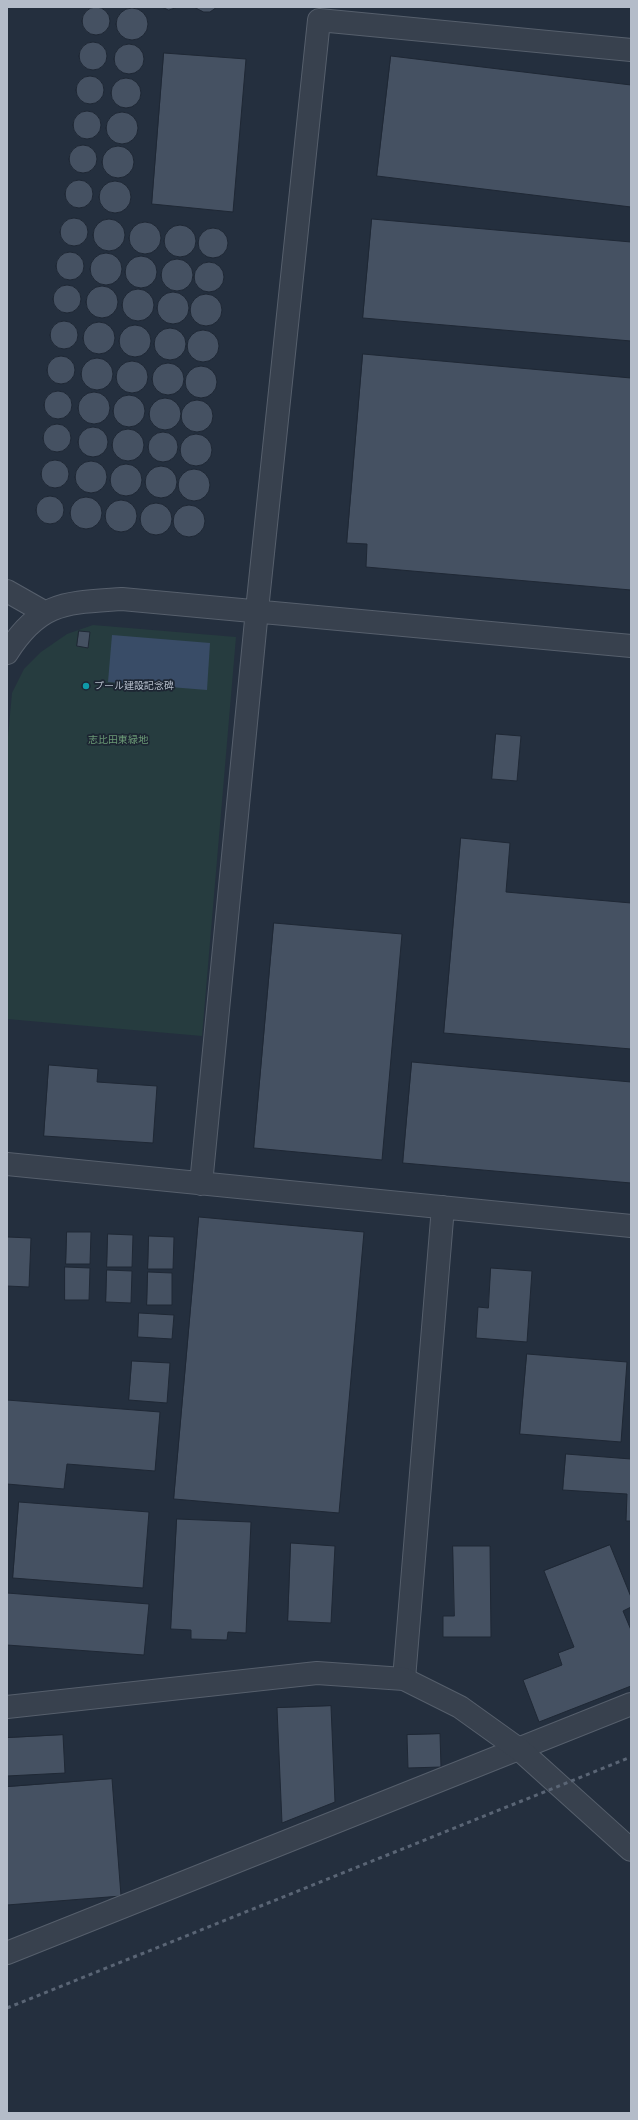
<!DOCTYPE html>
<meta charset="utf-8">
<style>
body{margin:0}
#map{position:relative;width:638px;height:2120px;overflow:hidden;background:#242f3e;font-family:Barlow,sans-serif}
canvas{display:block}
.frame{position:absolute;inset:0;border:8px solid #b4bcc9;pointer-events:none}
</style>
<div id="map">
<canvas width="638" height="2120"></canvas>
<div class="frame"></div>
</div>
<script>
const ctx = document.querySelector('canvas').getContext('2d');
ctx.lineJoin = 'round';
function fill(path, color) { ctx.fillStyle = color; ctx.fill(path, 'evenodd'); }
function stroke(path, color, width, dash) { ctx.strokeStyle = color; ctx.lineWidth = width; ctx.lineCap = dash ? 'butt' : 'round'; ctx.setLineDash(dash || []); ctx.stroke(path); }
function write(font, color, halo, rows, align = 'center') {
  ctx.font = font + ' Barlow,"Noto Sans JP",sans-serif'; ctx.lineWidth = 3.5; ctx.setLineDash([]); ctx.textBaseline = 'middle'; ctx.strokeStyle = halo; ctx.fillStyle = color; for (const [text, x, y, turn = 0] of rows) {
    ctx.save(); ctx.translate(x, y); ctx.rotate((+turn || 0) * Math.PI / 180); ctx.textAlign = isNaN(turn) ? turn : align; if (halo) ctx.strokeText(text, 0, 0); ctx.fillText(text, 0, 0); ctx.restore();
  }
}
fill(new Path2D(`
 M 93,625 L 236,637 L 202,1036 L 7,1019 L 7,747 L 12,693 L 24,669 L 41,652 L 67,634 Z`), '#263c3f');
fill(new Path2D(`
 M 112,635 L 210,643 L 207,690 L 108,682 Z`), '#394c67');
const building = new Path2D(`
 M82 21a14 14 0 1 1 28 0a14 14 0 1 1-28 0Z
 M 162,7 L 178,7 L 169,10 Z
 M 194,7 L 217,7 L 210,12 L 204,12 Z
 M116 24a16 16 0 1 1 32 0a16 16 0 1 1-32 0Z
 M79 56a14 14 0 1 1 28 0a14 14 0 1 1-28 0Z
 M114 59a15 15 0 1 1 30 0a15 15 0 1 1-30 0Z
 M 164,53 L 246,59 L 233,212 L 152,204 Z
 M 391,56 L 631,85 L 631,207 L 377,176 Z
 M76 90a14 14 0 1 1 28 0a14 14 0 1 1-28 0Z
 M111 93a15 15 0 1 1 30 0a15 15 0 1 1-30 0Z
 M73 125a14 14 0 1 1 28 0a14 14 0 1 1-28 0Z
 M106 128a16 16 0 1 1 32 0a16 16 0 1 1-32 0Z
 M69 159a14 14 0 1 1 28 0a14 14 0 1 1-28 0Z
 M102 162a16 16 0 1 1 32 0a16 16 0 1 1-32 0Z
 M65 194a14 14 0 1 1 28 0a14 14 0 1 1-28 0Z
 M99 197a16 16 0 1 1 32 0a16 16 0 1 1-32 0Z
 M60 232a14 14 0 1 1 28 0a14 14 0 1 1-28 0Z
 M 372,219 L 631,242 L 631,341 L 363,318 Z
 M93 235a16 16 0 1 1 32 0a16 16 0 1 1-32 0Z
 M129 238a16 16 0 1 1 32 0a16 16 0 1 1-32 0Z
 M164 241a16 16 0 1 1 32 0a16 16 0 1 1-32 0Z
 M198 243a15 15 0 1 1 30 0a15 15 0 1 1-30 0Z
 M56 266a14 14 0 1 1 28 0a14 14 0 1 1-28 0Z
 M90 269a16 16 0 1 1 32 0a16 16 0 1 1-32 0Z
 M125 272a16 16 0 1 1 32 0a16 16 0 1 1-32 0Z
 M161 275a16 16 0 1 1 32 0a16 16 0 1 1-32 0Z
 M194 277a15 15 0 1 1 30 0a15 15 0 1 1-30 0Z
 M53 299a14 14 0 1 1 28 0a14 14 0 1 1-28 0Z
 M86 302a16 16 0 1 1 32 0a16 16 0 1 1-32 0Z
 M122 305a16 16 0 1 1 32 0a16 16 0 1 1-32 0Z
 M157 308a16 16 0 1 1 32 0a16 16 0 1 1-32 0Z
 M190 310a16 16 0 1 1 32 0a16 16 0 1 1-32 0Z
 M50 335a14 14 0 1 1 28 0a14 14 0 1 1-28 0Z
 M83 338a16 16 0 1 1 32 0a16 16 0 1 1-32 0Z
 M119 341a16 16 0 1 1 32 0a16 16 0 1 1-32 0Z
 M154 344a16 16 0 1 1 32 0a16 16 0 1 1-32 0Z
 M187 346a16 16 0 1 1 32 0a16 16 0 1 1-32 0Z
 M 363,354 L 631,378 L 631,590 L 366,567 L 367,544 L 347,543 Z
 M47 370a14 14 0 1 1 28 0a14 14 0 1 1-28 0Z
 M81 374a16 16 0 1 1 32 0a16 16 0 1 1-32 0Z
 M116 377a16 16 0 1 1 32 0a16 16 0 1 1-32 0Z
 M152 379a16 16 0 1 1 32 0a16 16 0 1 1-32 0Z
 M185 382a16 16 0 1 1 32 0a16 16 0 1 1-32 0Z
 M44 405a14 14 0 1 1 28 0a14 14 0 1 1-28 0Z
 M78 408a16 16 0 1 1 32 0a16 16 0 1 1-32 0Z
 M113 411a16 16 0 1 1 32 0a16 16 0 1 1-32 0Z
 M149 414a16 16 0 1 1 32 0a16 16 0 1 1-32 0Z
 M181 416a16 16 0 1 1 32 0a16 16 0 1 1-32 0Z
 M43 438a14 14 0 1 1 28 0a14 14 0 1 1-28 0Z
 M78 442a15 15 0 1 1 30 0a15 15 0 1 1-30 0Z
 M112 445a16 16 0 1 1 32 0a16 16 0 1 1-32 0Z
 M148 447a15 15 0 1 1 30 0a15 15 0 1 1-30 0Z
 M180 450a16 16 0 1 1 32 0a16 16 0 1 1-32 0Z
 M41 474a14 14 0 1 1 28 0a14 14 0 1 1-28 0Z
 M75 477a16 16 0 1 1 32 0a16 16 0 1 1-32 0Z
 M110 480a16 16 0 1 1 32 0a16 16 0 1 1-32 0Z
 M145 482a16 16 0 1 1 32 0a16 16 0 1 1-32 0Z
 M178 485a16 16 0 1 1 32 0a16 16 0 1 1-32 0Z
 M36 510a14 14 0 1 1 28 0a14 14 0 1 1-28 0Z
 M70 513a16 16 0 1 1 32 0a16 16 0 1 1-32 0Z
 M105 516a16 16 0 1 1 32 0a16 16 0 1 1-32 0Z
 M140 519a16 16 0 1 1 32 0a16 16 0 1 1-32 0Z
 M173 521a16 16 0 1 1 32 0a16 16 0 1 1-32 0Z
 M 79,631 L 90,632 L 88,648 L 77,646 Z
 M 496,734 L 521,736 L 517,781 L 492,779 Z
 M 461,838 L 510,843 L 506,892 L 631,903 L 631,1049 L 444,1033 Z
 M 274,923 L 402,934 L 382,1160 L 254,1148 Z
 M 412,1062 L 631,1082 L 631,1183 L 403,1163 Z
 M 49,1065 L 98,1069 L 97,1082 L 157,1086 L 153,1143 L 44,1136 Z
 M 199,1217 L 364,1232 L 339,1513 L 174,1499 Z
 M 67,1232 L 91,1232 L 90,1264 L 66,1264 Z
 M 108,1234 L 133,1235 L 132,1267 L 107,1267 Z
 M 149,1236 L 174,1237 L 173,1269 L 148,1269 Z
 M 7,1237 L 31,1238 L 29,1287 L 7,1286 Z
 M 65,1267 L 90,1268 L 89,1300 L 65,1300 Z
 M 491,1268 L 532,1271 L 527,1342 L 476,1338 L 478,1307 L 488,1308 Z
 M 107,1270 L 132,1271 L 131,1303 L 106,1302 Z
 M 148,1272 L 172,1273 L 172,1305 L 147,1305 Z
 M 139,1313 L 174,1315 L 172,1339 L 138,1337 Z
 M 527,1354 L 627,1362 L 621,1442 L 520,1434 Z
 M 132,1361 L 170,1363 L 167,1403 L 129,1400 Z
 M 7,1400 L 160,1412 L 155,1471 L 67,1464 L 64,1489 L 7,1484 Z
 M 566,1454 L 631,1459 L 631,1521 L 626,1521 L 627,1494 L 563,1490 Z
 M 19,1502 L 149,1512 L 143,1588 L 13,1578 Z
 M 177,1519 L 251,1522 L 246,1633 L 228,1632 L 227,1640 L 191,1639 L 191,1630 L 171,1629 Z
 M 291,1543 L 335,1546 L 331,1623 L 288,1621 Z
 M 610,1545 L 631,1597 L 631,1607 L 623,1611 L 631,1630 L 631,1686 L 539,1722 L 523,1680 L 562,1665 L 558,1653 L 574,1647 L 544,1571 Z
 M 453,1546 L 490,1546 L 491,1637 L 443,1637 L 443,1616 L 454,1616 Z
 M 7,1593 L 149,1604 L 144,1655 L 7,1645 Z
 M 331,1706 L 335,1802 L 282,1823 L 277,1708 Z
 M 440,1734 L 441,1767 L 408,1768 L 407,1735 Z
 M 63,1735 L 65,1773 L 7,1776 L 7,1738 Z
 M 112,1779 L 121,1896 L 7,1905 L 7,1787 Z`);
fill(building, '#455162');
stroke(building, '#1f2835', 1);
const minor = new Path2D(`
 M 7,591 L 44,612
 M 7,653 C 40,601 66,603 122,599 L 631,646
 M 7,1164 L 631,1226
 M 201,1184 L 257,610 L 319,20 L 631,50
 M 404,1679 L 443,1207
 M 7,1953 L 631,1704`);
const tertiary = new Path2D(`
 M 7,1707 L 317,1673 L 404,1679 L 460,1707 L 520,1750 L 631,1850`);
stroke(minor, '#565f6c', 24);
stroke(tertiary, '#565f6c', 24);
stroke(minor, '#38414e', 22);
stroke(tertiary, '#38414e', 22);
stroke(new Path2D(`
 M 7,2008 L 631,1757`), '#5a6575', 3, [4, 4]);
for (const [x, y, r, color] of [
 [86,686,4,"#0f9aa8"]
]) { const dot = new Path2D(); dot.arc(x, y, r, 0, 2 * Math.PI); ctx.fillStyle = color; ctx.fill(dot); stroke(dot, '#1d2633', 1.5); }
write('10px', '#b4bcc9', '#1d2633', [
 ["プール建設記念碑",94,686]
], 'left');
write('10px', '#6b9a76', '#1d2633', [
 ["志比田東緑地",118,740]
]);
</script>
